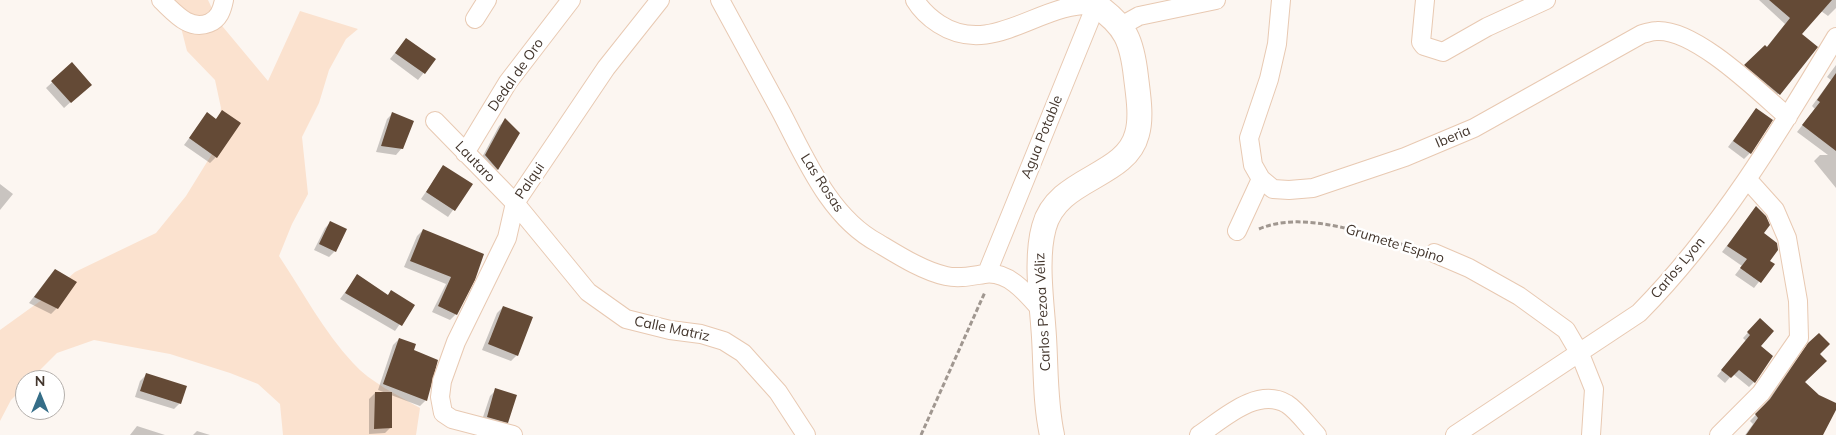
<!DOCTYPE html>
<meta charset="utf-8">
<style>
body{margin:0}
#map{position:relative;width:1836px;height:435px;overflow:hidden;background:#fcf6f1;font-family:Mulish,sans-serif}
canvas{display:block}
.north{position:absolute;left:15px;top:370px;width:50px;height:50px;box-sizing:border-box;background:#fff;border:1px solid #b4afab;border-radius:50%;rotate:0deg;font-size:14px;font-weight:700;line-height:20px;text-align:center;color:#43362d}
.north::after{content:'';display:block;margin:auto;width:18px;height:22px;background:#356e88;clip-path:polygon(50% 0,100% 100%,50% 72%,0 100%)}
</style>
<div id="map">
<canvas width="1836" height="435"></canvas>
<div class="north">N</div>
</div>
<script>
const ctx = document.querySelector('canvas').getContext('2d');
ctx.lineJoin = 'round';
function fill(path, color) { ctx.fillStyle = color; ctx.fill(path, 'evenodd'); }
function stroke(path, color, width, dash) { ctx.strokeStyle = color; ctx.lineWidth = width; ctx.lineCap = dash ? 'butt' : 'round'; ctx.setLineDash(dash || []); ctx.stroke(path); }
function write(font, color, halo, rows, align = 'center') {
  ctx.font = font + ' Mulish,sans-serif'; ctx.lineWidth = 5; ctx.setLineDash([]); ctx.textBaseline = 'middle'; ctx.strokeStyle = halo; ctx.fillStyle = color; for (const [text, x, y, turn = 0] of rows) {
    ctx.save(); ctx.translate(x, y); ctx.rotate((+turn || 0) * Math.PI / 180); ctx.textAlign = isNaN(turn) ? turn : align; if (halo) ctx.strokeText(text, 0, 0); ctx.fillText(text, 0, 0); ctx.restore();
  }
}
fill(new Path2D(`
 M 174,0 L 208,0 L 218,21 L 268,81 L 300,11 L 358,29 L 346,39 L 329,70 L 319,103 L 302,137 L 308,194 L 292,224 L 279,256 C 303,292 324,332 353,363 C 371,383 398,395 420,408 L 416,435 L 283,435 L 280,404 L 258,384 L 230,373 L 170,354 L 94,340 L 57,353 L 30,380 L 25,380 L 25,386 L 11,400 L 0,421 L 0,330 L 50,294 L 75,272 L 156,233 L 186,196 L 215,149 L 221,108 L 215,80 L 187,51 Z`), '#fbe2cf');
fill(new Path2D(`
 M 1759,0 L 1836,0 L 1836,8 L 1828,16 L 1821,11 L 1800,34 L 1816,47 L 1773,100 L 1740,71 L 1766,48 L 1785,24 Z
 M 406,39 L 435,59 L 418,80 L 390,59 Z
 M 72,64 L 84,90 L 64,108 L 46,88 Z
 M 1836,65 L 1836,188 L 1814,161 L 1820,155 L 1828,155 L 1797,132 L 1815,109 L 1812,106 L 1831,80 L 1827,77 Z
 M 1756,110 L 1750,153 L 1744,159 L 1728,147 Z
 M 223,112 L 216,157 L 210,163 L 184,145 L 207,114 L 215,120 Z
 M 393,113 L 402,148 L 396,155 L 376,152 L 387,119 Z
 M 505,120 L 518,134 L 497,170 L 492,175 L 480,161 L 499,126 Z
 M 443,167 L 471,185 L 448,217 L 421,199 Z
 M 0,184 L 13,194 L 0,210 Z
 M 1756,208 L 1769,261 L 1773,264 L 1754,288 L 1735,275 L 1742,266 L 1722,252 Z
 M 331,222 L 335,251 L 329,257 L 314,250 L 325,228 Z
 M 423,230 L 482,255 L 456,314 L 450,320 L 432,312 L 446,284 L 404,267 L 417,236 Z
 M 357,276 L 387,296 L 391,292 L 413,305 L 395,331 L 340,299 Z
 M 49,277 L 57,308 L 51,314 L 29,303 Z
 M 503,307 L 517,355 L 511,361 L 482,350 L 497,313 Z
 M 1755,325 L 1759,346 L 1754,382 L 1749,387 L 1733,374 L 1725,383 L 1717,376 L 1746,341 L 1743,338 Z
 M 1819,334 L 1818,354 L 1804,382 L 1819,396 L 1836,405 L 1821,435 L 1745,435 L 1753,424 L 1750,421 L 1764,406 L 1803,350 Z
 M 399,339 L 413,351 L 426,400 L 420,406 L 391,395 L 391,427 L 385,433 L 369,434 L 369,399 L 375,393 L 386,393 L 378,390 L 393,345 Z
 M 146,375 L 180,403 L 174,409 L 135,397 L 140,381 Z
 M 496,390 L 507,422 L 501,428 L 481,423 L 490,396 Z
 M 137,426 L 165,435 L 130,435 Z
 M 197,431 L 210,435 L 193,435 Z`), '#0003');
fill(new Path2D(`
 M 1769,0 L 1832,0 L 1802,34 L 1818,47 L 1780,95 L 1744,65 L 1765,45 L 1767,47 L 1790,18 Z
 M 406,38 L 436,59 L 425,74 L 395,53 Z
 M 72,62 L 92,85 L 71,103 L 51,81 Z
 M 1836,73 L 1836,151 L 1802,125 L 1820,102 L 1817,100 Z
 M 1756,108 L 1773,120 L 1751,154 L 1733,141 Z
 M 222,110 L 241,123 L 217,158 L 189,138 L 207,112 L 216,119 Z
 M 392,112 L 414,121 L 403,149 L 381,146 Z
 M 505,118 L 520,133 L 498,170 L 485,155 Z
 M 443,165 L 473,184 L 455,211 L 426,192 Z
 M 1756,206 L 1766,216 L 1770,225 L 1764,233 L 1777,243 L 1778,250 L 1770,261 L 1775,264 L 1761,283 L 1740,268 L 1747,259 L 1727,246 Z
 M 330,221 L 347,229 L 336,252 L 319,244 Z
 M 423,229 L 484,254 L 475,280 L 457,315 L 438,306 L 451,277 L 410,261 Z
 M 55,269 L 77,282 L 58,309 L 34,297 Z
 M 357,274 L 388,295 L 391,290 L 415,305 L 402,326 L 345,293 Z
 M 503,306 L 533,317 L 518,356 L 488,344 Z
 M 1760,318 L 1774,331 L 1761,346 L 1773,356 L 1755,383 L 1739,370 L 1731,378 L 1721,370 L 1750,335 L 1747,332 Z
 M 1819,333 L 1830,344 L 1820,354 L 1827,361 L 1805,382 L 1819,395 L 1836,403 L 1836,410 L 1823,435 L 1746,435 L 1758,418 L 1755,414 L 1770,399 L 1808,343 Z
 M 399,338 L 416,344 L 414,350 L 438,360 L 427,401 L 383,384 Z
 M 146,373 L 187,386 L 181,404 L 140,391 Z
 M 495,388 L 517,395 L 508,423 L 487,417 Z
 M 375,392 L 392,392 L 392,428 L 374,429 Z`), '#644a36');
const street = new Path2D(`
 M 161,0 C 175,13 189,31 209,23 C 219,19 222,10 224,0
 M 720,0 C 740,37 760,74 780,110 C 805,157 829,217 878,243 C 898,255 923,271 946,276 C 959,279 971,276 984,274 C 1009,270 1028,295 1042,311
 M 915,0 C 921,10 930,18 939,24 C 993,59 1041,0 1096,5 L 987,273
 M 1281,0 L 1277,44 L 1269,79 L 1249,138 L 1253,165 L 1261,179 L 1273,189 L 1289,190 L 1313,188 L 1405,157 L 1474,128 L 1642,34 C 1647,33 1652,31 1657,31 C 1696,29 1759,92 1788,117
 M 1425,0 L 1421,42 L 1424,46 L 1443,52 L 1487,27 L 1546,0
 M 475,19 L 487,0
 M 1121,26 L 1139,16 L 1216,0
 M 435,121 L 515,203 L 588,292 L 626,319 L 670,330 L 701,334 L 724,341 L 743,353 L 778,392 L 806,435
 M 465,153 L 508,82 L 571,0
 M 1237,231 L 1261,179
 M 1434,253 L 1469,268 L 1519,296 L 1566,330 L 1580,354 L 1594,389 L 1591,435
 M 513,435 L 452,419 L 443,413 L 440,397 L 442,381 L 456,342 L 507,238 L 515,203 L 606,68 L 660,0
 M 1199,435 C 1222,420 1257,386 1287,404 C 1298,411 1308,426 1317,435
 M 1455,435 L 1639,313 C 1719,232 1778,134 1836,37
 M 1719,435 L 1761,393 L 1799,338 L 1798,301 L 1787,238 L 1775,210 L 1748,180`);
const secondary = new Path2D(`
 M 1052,435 C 1045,403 1046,369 1044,337 C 1042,303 1035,259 1044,227 C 1057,177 1126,178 1137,134 C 1142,117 1138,94 1136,77 C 1132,41 1126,26 1096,5 L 1097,0`);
stroke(street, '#e8c9b2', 20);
stroke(secondary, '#e8c9b2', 26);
stroke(new Path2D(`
 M 1259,229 C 1305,209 1371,236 1418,249
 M 921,435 L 985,292`), '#a09790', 3, [5, 2.5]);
stroke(street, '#fff', 18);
stroke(secondary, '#fff', 24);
write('14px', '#43362d', '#fff', [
 ["Dedal de Oro",516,75,-55],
 ["Agua Potable",1042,137,-68],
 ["Iberia",1453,137,-23],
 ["Lautaro",475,162,46],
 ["Palqui",530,181,-56],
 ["Las Rosas",822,183,57],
 ["Grumete Espino",1395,244,17],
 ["Carlos Lyon",1678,268,-50],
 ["Carlos Pezoa Véliz",1043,312,-93],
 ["Calle Matriz",672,329,12]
]);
</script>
